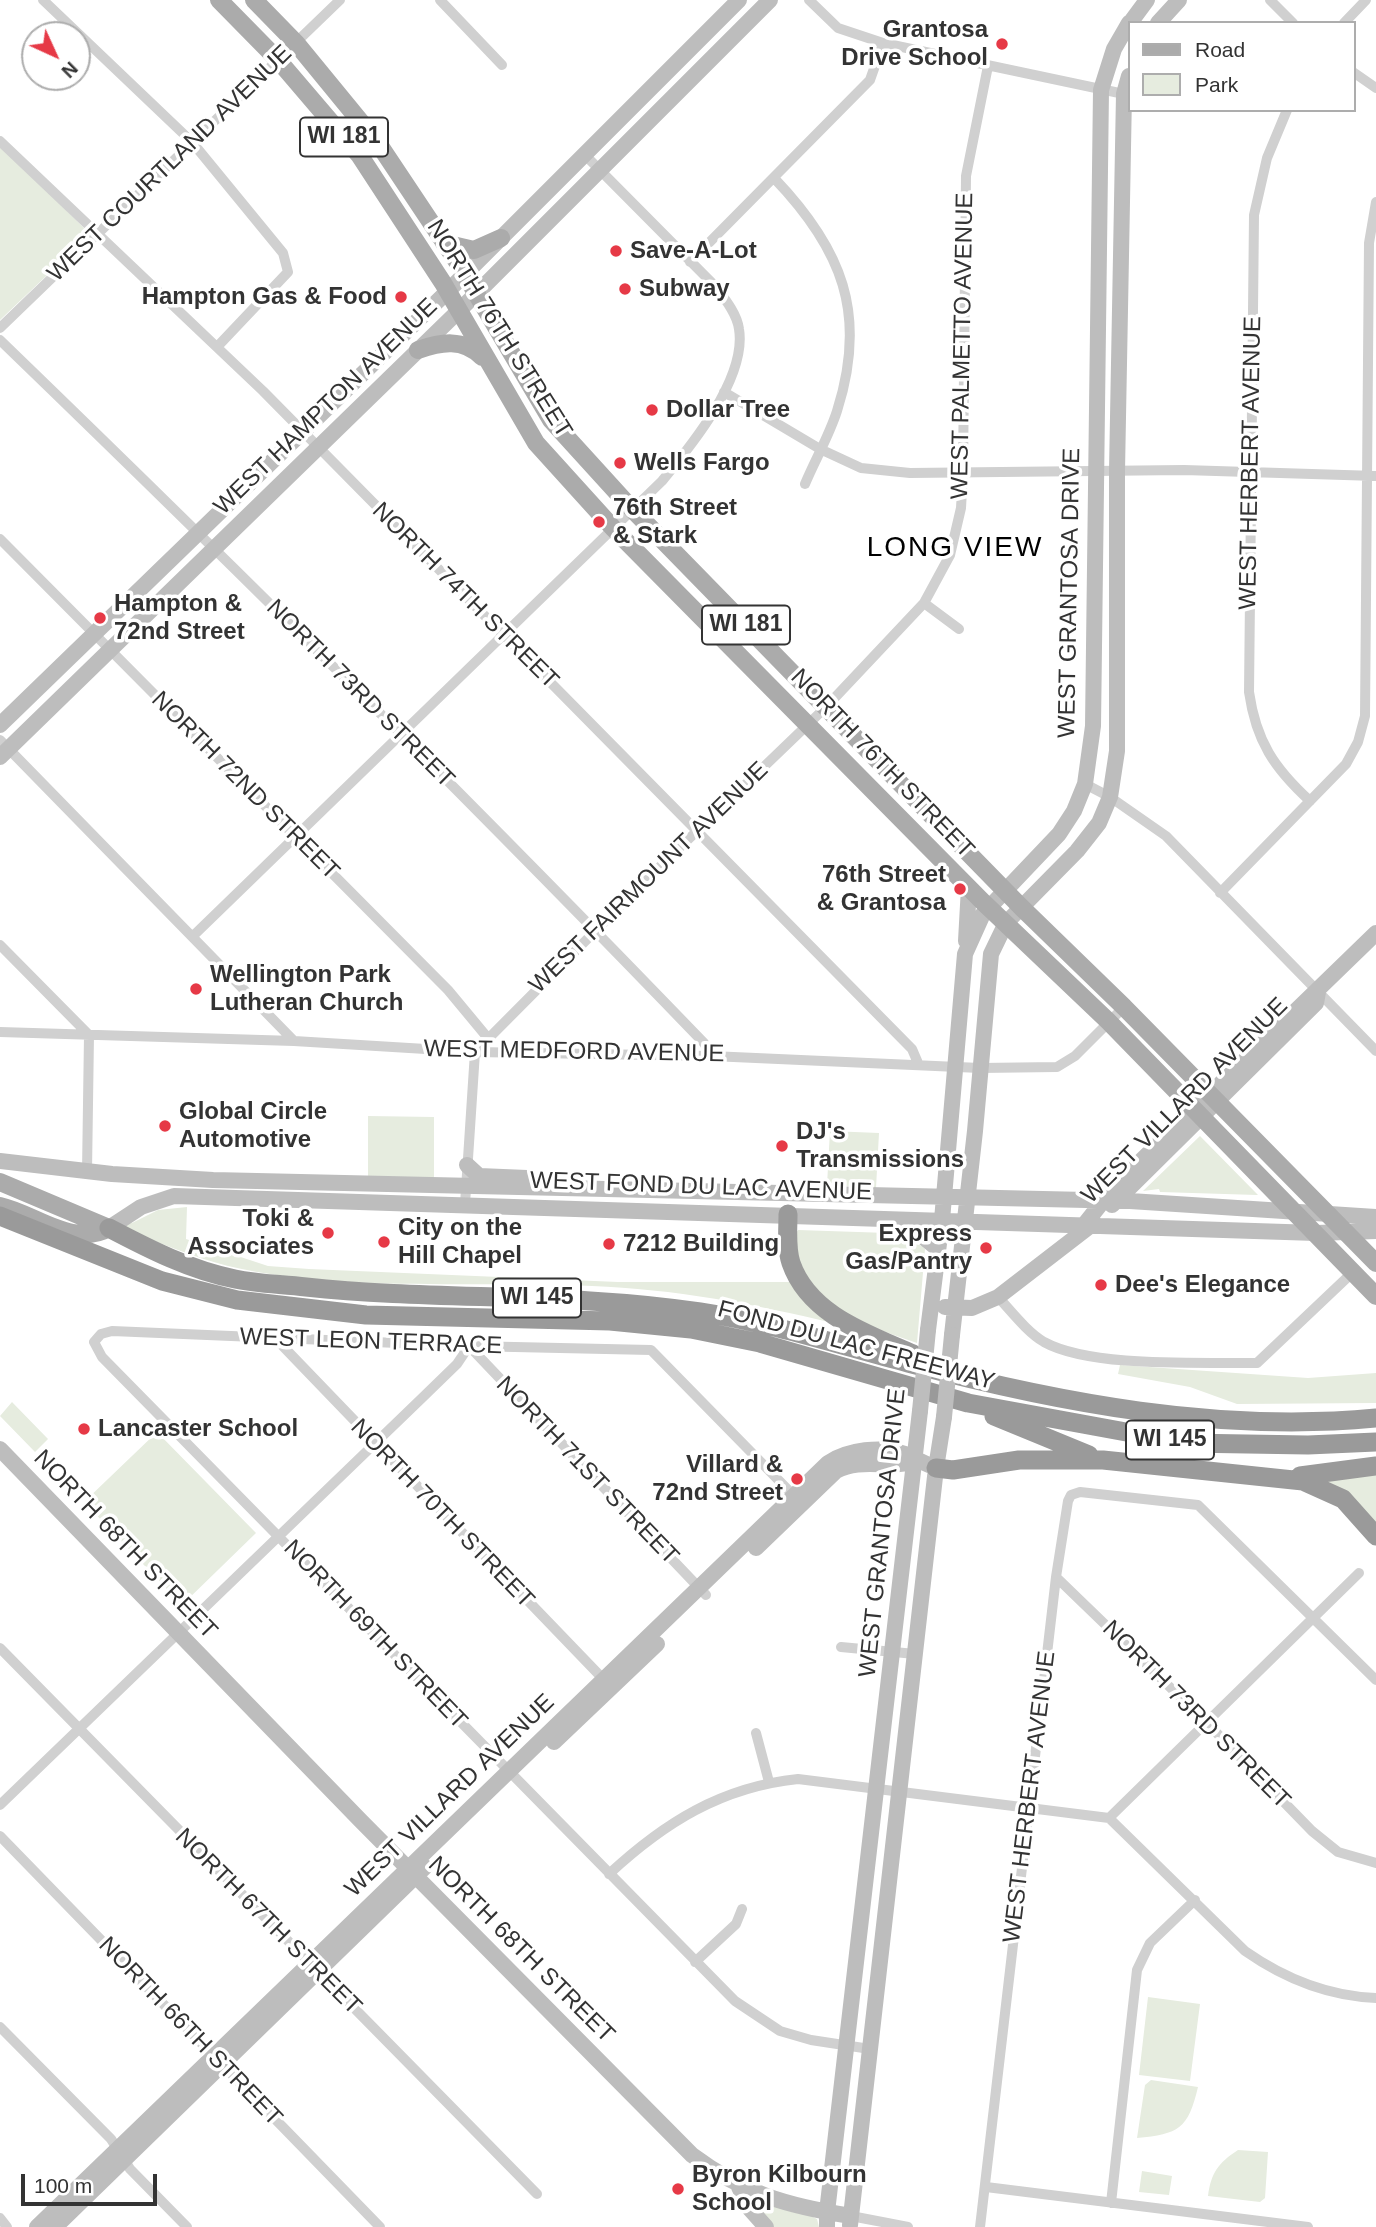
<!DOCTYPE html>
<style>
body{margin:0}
#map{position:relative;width:1376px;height:2227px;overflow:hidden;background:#fff;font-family:Arial,sans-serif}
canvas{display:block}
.legend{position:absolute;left:1128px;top:21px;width:228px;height:91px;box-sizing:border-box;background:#fff;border:2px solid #adadad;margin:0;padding:9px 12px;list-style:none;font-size:21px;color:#333}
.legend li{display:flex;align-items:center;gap:14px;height:35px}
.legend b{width:35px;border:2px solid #adadad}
.north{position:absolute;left:21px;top:21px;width:70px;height:70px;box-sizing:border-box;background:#fff;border:2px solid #adadad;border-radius:50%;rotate:135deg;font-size:19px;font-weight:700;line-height:28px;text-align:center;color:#333}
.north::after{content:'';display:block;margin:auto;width:24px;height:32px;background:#e63946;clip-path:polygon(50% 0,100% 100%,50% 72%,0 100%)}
.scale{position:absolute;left:21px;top:2174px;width:136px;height:32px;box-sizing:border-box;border:4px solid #333;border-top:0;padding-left:9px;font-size:21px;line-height:24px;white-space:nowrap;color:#333;-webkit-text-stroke:5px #fff;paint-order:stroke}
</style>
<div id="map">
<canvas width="1376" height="2227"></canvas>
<ul class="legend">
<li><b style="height:9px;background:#ababab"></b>Road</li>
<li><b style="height:19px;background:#e6ecdf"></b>Park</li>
</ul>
<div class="north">N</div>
<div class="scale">100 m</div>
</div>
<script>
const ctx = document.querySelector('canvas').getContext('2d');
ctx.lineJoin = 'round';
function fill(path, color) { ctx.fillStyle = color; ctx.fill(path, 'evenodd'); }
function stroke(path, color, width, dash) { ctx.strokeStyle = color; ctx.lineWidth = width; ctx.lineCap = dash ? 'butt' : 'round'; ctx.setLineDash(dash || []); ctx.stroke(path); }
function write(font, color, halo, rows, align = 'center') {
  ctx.font = font + ' Arial,sans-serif'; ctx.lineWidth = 7; ctx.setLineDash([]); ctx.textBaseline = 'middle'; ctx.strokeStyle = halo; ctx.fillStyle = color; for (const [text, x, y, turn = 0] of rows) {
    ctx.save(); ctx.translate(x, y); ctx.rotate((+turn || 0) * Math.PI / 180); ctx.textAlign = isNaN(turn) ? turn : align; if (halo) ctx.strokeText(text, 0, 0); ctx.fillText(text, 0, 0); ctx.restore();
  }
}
fill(new Path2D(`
 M 0,145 L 87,231 L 86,238 L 0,320 Z
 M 368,1116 L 434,1117 L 434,1183 L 368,1179 Z
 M 830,1131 L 879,1133 L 876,1188 L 827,1185 Z
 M 1200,1136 L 1258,1195 L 1257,1195 L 1160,1192 L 1159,1189 L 1143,1191 Z
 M 187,1207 L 186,1239 L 268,1266 L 309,1269 L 618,1282 L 796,1282 L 833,1323 C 754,1304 673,1289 592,1286 C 474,1280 344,1293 228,1266 C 192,1257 158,1242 124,1229 L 129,1221 L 132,1223 L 158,1210 Z
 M 798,1230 L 888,1233 L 922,1246 L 925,1249 L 917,1343 C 875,1328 829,1316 803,1277 C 797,1267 796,1251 793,1239 Z
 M 1120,1365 L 1308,1378 L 1376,1373 L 1376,1403 L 1237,1404 L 1190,1387 L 1118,1374 Z
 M 12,1402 L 48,1439 L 35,1452 L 0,1416 Z
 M 157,1432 L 256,1533 L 182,1605 L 84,1502 Z
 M 1376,1469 L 1376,1526 L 1318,1479 Z
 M 1148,1997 L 1200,2004 L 1190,2081 L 1139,2075 Z
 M 1151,2080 L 1198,2087 C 1188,2129 1179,2134 1137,2138 L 1145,2085 Z
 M 1238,2150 L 1268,2152 L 1265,2198 L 1260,2202 L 1208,2196 C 1211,2173 1218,2163 1238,2150 Z
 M 1142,2171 L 1172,2176 L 1169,2195 L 1139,2192 Z
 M 760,2203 L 811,2216 L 817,2219 L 819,2227 L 774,2227 L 757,2209 Z`), '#e6ecdf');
stroke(new Path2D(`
 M 43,0 L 192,142 L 283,253 L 288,272 L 217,347
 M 440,0 L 502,65
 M 809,0 L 838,28 L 883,43 L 1124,94
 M 1270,0 L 1293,23
 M 1344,23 L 1366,0
 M 1353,72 L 1376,88
 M 1287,110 L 1267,158 L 1254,215 L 1249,692 C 1256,741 1274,768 1310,801
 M 0,141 L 263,391 L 912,1049 L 918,1063
 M 774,178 C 842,249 868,314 837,411 C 829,436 815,460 805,484
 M 690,262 L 870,80 L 883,43
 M 0,328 L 340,0
 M 0,340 C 238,570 474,804 704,1043 L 711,1056
 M 724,392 L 820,449 L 861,468 L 910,473 L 1184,470 L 1376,476
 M 0,539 L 448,990 L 487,1037
 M 924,603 L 959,629
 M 0,740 L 294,1041
 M 1085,784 L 1110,797 L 1166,836 L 1376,1051
 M 1220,893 L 1346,764 L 1358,742 L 1365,716 L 1369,243 L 1376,202
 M 193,936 L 662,481 C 691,446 747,378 739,329 C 737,314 725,299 716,287 L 585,155
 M 0,945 L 89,1035 L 87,1172
 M 0,1032 L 294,1041 L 475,1052 L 711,1056 L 980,1068 L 1057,1067 L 1075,1056 L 1124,1007
 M 465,1204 L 475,1052 L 645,881 L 826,707 L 924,603 L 950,555 L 961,508 L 963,472 L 966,176 L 988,66
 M 998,1297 C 1012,1312 1027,1332 1044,1342 C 1091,1368 1201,1362 1257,1363 L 1353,1272
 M 275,1338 L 608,1684
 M 798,1500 L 651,1350 L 469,1346 L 112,1331 L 101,1334 L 94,1342 L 102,1357 L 735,2001 L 780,2031 L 811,2040 L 870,2049
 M 1056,1577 L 1206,1722 L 1312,1831 L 1338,1852 L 1376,1863
 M 841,1647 L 915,1654
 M 0,1648 L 537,2194
 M 756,1733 L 769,1782
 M 0,1805 L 421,1399 L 457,1364 L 469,1346 L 706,1595
 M 1109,1818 L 1359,1573
 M 1109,1818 L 1245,1951 C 1285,1979 1327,1996 1376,1998
 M 0,1836 L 380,2227
 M 609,1874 C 664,1823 721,1787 798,1779 L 1109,1818
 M 695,1962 L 736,1924 L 742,1909
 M 0,2027 L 111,2139 L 130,2169 L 187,2227
 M 986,2187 L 1308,2227
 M 1111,2203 L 1137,1970 L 1150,1943 L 1195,1900
 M 851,2216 L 908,2227
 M 0,2218 L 7,2227
 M 980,2227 L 1056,1577 L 1068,1501 L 1071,1495 L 1080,1492 L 1198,1505 L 1376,1680`), '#d0d0d0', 10);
stroke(new Path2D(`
 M 1130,23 L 1147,0
 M 1158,23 L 1179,0
 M 0,725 L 448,291 L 739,0
 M 0,757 L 476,294 L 770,0
 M 966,941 L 969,887
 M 0,1161 L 112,1174 L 213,1180 L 1130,1201 L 1376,1217
 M 467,1165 L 479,1176 L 527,1178
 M 1112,1205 L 1316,1003 L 1318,992
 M 888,1223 L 917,1232 L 938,1249
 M 109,1228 L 141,1207 L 174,1196 L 1316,1233 L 1376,1231
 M 1080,1230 L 1115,1186 L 1376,933
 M 945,1307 L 972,1308 L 998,1297 L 1094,1223
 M 928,1330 L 942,1220 L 965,954 L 983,914 L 1059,834 L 1074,811 L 1085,784 L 1093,726 L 1101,90 L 1114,49 L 1129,23
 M 952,1335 L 975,1131 L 991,954 L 1006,923 L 1077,851 L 1099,823 L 1110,797 L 1117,751 L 1117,471 L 1124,94 L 1129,76
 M 0,1449 L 361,1821 L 692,2155 C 744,2194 788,2206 851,2216
 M 756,1548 L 836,1471 C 862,1457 889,1470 916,1461
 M 554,1742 L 657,1644
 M 739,2187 L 749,2208 L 766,2227
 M 850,2225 L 936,1468 L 944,1417
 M 37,2227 L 828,1463 C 847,1450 882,1445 905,1454 C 915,1458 925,1464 936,1468
 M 55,2227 L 425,1867
 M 827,2227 L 827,2212 L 920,1411`), '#bdbdbd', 16);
stroke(new Path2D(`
 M 219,0 L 278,60 L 360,156 L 443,283 L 536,443 L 613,528 L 983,902 L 1108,1021 L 1376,1296
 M 254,0 L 296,43 L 378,143 L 460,266 L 551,420 L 632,509 L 1021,907 L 1124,1007 L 1376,1263
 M 444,243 L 474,250 L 501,238
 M 418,350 C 441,342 463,338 482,357
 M 0,1182 L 109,1228
 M 0,1206 C 36,1214 72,1248 109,1228`), '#ababab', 18);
stroke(new Path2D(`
 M 788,1214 C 788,1230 786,1248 791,1263 C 809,1315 868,1334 913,1354
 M 0,1216 L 162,1281 L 237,1300 L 366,1315 L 610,1321 L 691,1329 L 760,1343 L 968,1403 L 1186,1443 L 1308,1445 L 1376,1442
 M 109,1228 C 149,1249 190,1270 235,1279 C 258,1284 282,1284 306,1287 C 437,1301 569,1292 700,1312 C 772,1323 839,1345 908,1363 C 1060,1403 1218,1433 1376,1418
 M 994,1416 L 1089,1455
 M 936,1468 L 953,1470 L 1019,1460 L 1103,1460 L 1303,1481 L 1343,1499 L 1376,1536
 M 1300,1476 L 1376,1466`), '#9a9a9a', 19);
stroke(new Path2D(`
 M 920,1411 L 928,1330
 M 944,1417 L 952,1335`), '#bdbdbd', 16);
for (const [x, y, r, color] of [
 [1002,44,7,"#e63946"],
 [616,251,7,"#e63946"],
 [625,289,7,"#e63946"],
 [401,297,7,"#e63946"],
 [652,410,7,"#e63946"],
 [620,463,7,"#e63946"],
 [599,522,7,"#e63946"],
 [100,618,7,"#e63946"],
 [960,889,7,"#e63946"],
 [196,989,7,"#e63946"],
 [165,1126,7,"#e63946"],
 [782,1146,7,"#e63946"],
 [328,1233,7,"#e63946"],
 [384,1242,7,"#e63946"],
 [609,1244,7,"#e63946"],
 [986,1248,7,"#e63946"],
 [1101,1285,7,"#e63946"],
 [84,1429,7,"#e63946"],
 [797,1479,7,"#e63946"],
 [678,2189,7,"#e63946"]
]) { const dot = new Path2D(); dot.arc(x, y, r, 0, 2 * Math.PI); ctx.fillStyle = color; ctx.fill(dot); stroke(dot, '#fff', 2.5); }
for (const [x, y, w] of [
 [344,137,88],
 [746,625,88],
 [537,1298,88],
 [1170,1440,88]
]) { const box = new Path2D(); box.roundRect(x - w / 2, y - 19.5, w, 39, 5); ctx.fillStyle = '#fff'; ctx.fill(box); stroke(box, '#333', 2); }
write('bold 23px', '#333', null, [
 ["WI 181",344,137],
 ["WI 181",746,625],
 ["WI 145",537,1298],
 ["WI 145",1170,1440]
]);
write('bold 24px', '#333', '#fff', [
 ["Grantosa",988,30,"right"],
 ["Drive School",988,58,"right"],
 ["Save-A-Lot",630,251],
 ["Subway",639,289],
 ["Hampton Gas & Food",387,297,"right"],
 ["Dollar Tree",666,410],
 ["Wells Fargo",634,463],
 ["76th Street",613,508],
 ["& Stark",613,536],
 ["Hampton &",114,604],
 ["72nd Street",114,632],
 ["76th Street",946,875,"right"],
 ["& Grantosa",946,903,"right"],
 ["Wellington Park",210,975],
 ["Lutheran Church",210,1003],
 ["Global Circle",179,1112],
 ["Automotive",179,1140],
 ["DJ's",796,1132],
 ["Transmissions",796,1160],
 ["Toki &",314,1219,"right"],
 ["Associates",314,1247,"right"],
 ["City on the",398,1228],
 ["Hill Chapel",398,1256],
 ["Express",972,1234,"right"],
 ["Gas/Pantry",972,1262,"right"],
 ["7212 Building",623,1244],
 ["Dee's Elegance",1115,1285],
 ["Lancaster School",98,1429],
 ["Villard &",783,1465,"right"],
 ["72nd Street",783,1493,"right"],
 ["Byron Kilbourn",692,2175],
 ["School",692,2203]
], 'left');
write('24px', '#333', '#fff', [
 ["WEST COURTLAND AVENUE",170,164,-44],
 ["NORTH 76TH STREET",499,329,58],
 ["WEST PALMETTO AVENUE",963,346,-89],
 ["WEST HAMPTON AVENUE",326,407,-44],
 ["WEST HERBERT AVENUE",1251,463,-89],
 ["WEST GRANTOSA DRIVE",1070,593,-89],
 ["NORTH 74TH STREET",465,596,45],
 ["NORTH 73RD STREET",360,694,45],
 ["NORTH 76TH STREET",882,764,46],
 ["NORTH 72ND STREET",245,786,45],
 ["WEST FAIRMOUNT AVENUE",649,878,-44],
 ["WEST MEDFORD AVENUE",574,1052,1],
 ["WEST VILLARD AVENUE",1185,1101,-45],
 ["WEST FOND DU LAC AVENUE",701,1187,2],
 ["WEST LEON TERRACE",371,1342,2],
 ["FOND DU LAC FREEWAY",856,1346,15],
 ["NORTH 71ST STREET",587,1471,46],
 ["NORTH 70TH STREET",442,1514,46],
 ["WEST GRANTOSA DRIVE",883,1533,-84],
 ["NORTH 68TH STREET",125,1545,46],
 ["NORTH 69TH STREET",375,1635,46],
 ["NORTH 73RD STREET",1196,1715,45],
 ["WEST VILLARD AVENUE",450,1796,-44],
 ["WEST HERBERT AVENUE",1030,1797,-83],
 ["NORTH 67TH STREET",268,1922,45],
 ["NORTH 68TH STREET",521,1950,45],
 ["NORTH 66TH STREET",190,2032,46]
]);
ctx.letterSpacing = '2px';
write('28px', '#000', '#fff', [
 ["LONG VIEW",955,548]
]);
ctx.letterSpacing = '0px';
</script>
